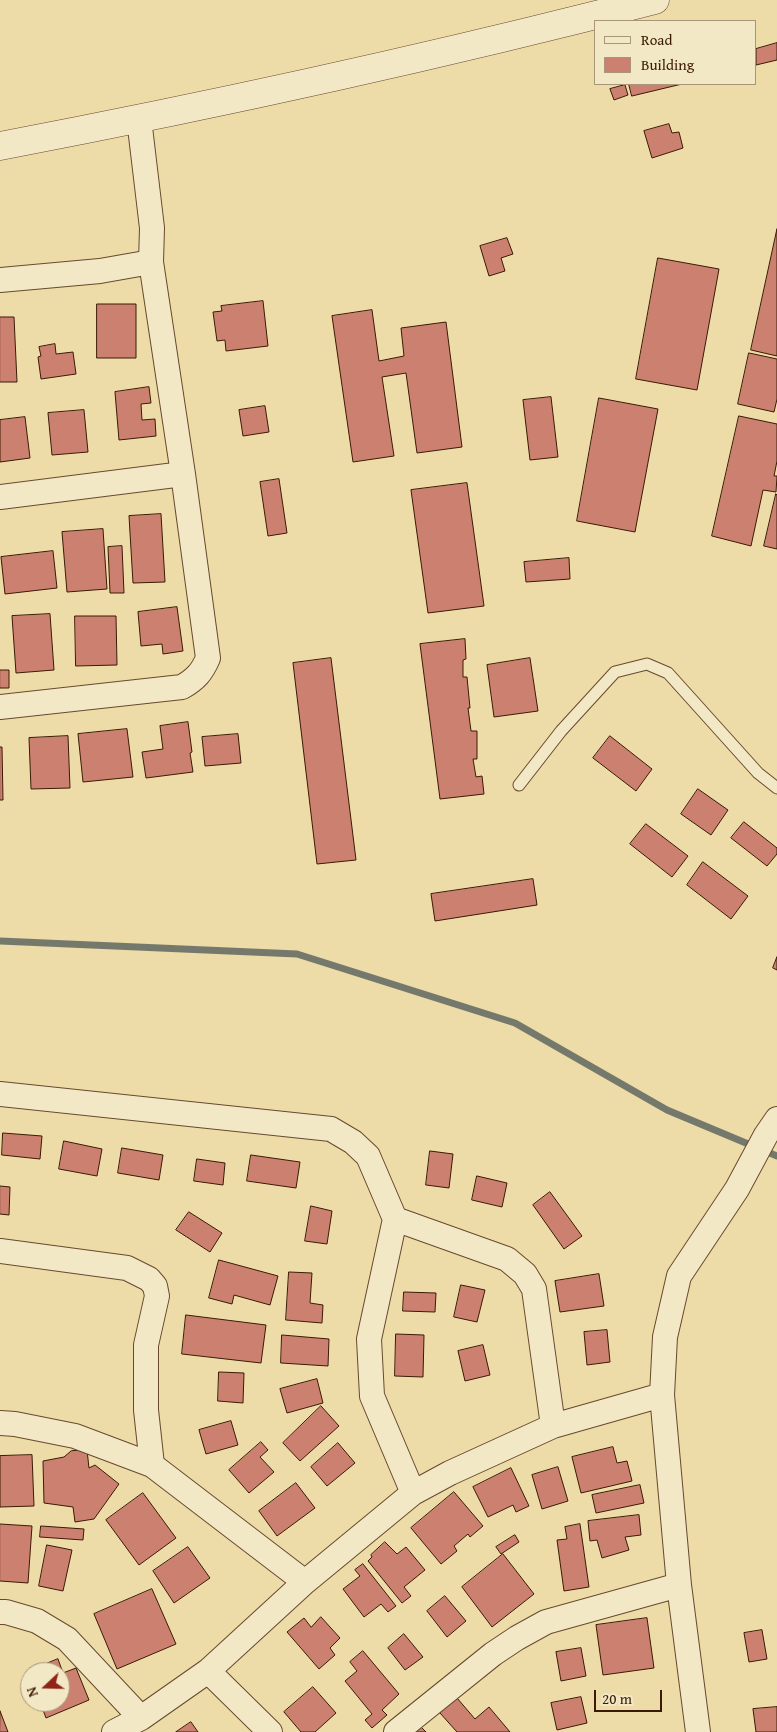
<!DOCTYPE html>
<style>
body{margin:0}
#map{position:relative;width:777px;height:1732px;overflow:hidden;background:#eddba8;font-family:"Gentium Book Plus",serif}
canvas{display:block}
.legend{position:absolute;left:594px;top:20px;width:162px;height:65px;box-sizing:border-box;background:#f3e8c6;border:1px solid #a99679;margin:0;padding:6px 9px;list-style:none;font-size:15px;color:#3a1a05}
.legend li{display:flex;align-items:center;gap:10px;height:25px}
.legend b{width:25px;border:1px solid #a99679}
.north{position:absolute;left:20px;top:1662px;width:50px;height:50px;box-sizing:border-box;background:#f3e8c6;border:1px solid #a99679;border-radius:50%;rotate:249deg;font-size:14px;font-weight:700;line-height:20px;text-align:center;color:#3a1a05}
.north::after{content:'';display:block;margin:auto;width:18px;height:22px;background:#8f2418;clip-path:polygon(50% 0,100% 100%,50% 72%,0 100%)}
.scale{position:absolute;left:594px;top:1690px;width:68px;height:22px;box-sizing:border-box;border:2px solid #3a1a05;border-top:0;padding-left:6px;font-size:15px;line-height:18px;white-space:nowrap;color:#3a1a05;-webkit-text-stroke:4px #f3e8c6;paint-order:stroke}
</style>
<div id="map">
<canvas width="777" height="1732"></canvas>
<ul class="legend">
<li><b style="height:6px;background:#f3e8c6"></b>Road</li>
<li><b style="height:14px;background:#cc8170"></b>Building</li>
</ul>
<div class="north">N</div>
<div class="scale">20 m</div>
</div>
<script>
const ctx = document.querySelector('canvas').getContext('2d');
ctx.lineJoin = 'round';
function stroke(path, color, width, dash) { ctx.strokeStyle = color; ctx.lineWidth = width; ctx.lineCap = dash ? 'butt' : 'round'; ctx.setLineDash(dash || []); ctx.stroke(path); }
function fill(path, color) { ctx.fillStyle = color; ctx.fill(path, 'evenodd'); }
stroke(new Path2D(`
 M 0,941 L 297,954 L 515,1023 L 667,1110 L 777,1156`), '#75796c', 7);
const building = new Path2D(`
 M 777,43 L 777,60 L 756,65 L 756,49 Z
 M 629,84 L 682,84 L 632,96 Z
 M 625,85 L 628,95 L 614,100 L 610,89 Z
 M 669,124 L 672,133 L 679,132 L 683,148 L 652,158 L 644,131 Z
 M 777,229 L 777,356 L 751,350 Z
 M 507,238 L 513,254 L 501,258 L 505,271 L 489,276 L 480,246 Z
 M 658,258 L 719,269 L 697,390 L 636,379 Z
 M 263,301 L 268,346 L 226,351 L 225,340 L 217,341 L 213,312 L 222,311 L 221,306 Z
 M 97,304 L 136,304 L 136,358 L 97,358 Z
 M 372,310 L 379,361 L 404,356 L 401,328 L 446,322 L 462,447 L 417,453 L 406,373 L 382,377 L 394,456 L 353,462 L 332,316 Z
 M 0,317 L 14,317 L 17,382 L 0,382 Z
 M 55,344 L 56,354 L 73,352 L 76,374 L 41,379 L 38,357 L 41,356 L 39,347 Z
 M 749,353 L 777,359 L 777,399 L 774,412 L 738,404 Z
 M 149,387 L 151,403 L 141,404 L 142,420 L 155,419 L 156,436 L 119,440 L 115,392 Z
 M 551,397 L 558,457 L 530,460 L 523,400 Z
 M 599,398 L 658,409 L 635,532 L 577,521 Z
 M 265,406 L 269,432 L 243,436 L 239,410 Z
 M 84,410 L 88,452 L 52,455 L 48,413 Z
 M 739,416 L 777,424 L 777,461 L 774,476 L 777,476 L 776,492 L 763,490 L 751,546 L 712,536 Z
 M 25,417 L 30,458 L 0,462 L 0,420 Z
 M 279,479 L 287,533 L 268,536 L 260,482 Z
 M 467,483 L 484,606 L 428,613 L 411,490 Z
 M 776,494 L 777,495 L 777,549 L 764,546 Z
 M 161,514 L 165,582 L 133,583 L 129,516 Z
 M 103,529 L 107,589 L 67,592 L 62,532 Z
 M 122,546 L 124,593 L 110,593 L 108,547 Z
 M 53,551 L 57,588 L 5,594 L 1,557 Z
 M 569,558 L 570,579 L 526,582 L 524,562 Z
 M 177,607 L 183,651 L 163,654 L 162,644 L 141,646 L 138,612 Z
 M 50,614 L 54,670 L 16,673 L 12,616 Z
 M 75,616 L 116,616 L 117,665 L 76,666 Z
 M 465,639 L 466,659 L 463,660 L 463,677 L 467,677 L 470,708 L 468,708 L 471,731 L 477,731 L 477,759 L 473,759 L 476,777 L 482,776 L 484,794 L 440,799 L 420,644 Z
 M 331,658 L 356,860 L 317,864 L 293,663 Z
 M 530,658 L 538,711 L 494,717 L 487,665 Z
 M 0,670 L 9,670 L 9,688 L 0,688 Z
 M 188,722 L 192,752 L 190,753 L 193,772 L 146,778 L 142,752 L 163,749 L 160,726 Z
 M 127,729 L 133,777 L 83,782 L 78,734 Z
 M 238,734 L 241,763 L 205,766 L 202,737 Z
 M 68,736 L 70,788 L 31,789 L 29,738 Z
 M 610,736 L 652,769 L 636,791 L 593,758 Z
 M 0,747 L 2,747 L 3,800 L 0,800 Z
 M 698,789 L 728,810 L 711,835 L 681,814 Z
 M 744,822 L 777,848 L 777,854 L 767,866 L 731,838 Z
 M 646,824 L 688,856 L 672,877 L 630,844 Z
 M 703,862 L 748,896 L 731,919 L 687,885 Z
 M 533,879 L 537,905 L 435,921 L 431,894 Z
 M 777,957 L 777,970 L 773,968 Z
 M 3,1133 L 42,1136 L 40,1159 L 2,1155 Z
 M 64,1141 L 102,1149 L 97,1176 L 59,1169 Z
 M 122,1148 L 163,1155 L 159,1180 L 118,1173 Z
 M 430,1151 L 453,1154 L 449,1188 L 426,1185 Z
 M 251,1155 L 300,1162 L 296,1188 L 247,1181 Z
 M 197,1159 L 225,1163 L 223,1185 L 194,1181 Z
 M 477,1176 L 507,1183 L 502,1207 L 472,1200 Z
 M 0,1186 L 10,1187 L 9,1215 L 0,1214 Z
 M 550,1192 L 582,1236 L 564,1249 L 533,1205 Z
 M 311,1206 L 332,1211 L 327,1244 L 305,1241 Z
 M 189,1212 L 222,1233 L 210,1252 L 176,1230 Z
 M 219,1260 L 278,1276 L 270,1305 L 234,1295 L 232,1304 L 209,1298 Z
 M 289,1272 L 312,1273 L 310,1303 L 323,1305 L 322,1323 L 286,1320 Z
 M 599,1274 L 604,1306 L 560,1312 L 555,1281 Z
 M 461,1285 L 485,1290 L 477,1322 L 454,1317 Z
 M 404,1292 L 436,1293 L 435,1312 L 403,1311 Z
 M 186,1315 L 266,1325 L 261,1363 L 182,1354 Z
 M 607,1330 L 610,1362 L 587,1365 L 584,1332 Z
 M 396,1334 L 424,1335 L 423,1377 L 395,1376 Z
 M 282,1335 L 329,1339 L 328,1366 L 281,1363 Z
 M 483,1345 L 490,1375 L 465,1381 L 458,1351 Z
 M 219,1372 L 244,1373 L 243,1403 L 218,1401 Z
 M 317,1379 L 323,1403 L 287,1413 L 280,1389 Z
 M 321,1406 L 339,1426 L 300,1461 L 283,1443 Z
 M 231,1421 L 238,1445 L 206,1454 L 199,1430 Z
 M 261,1442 L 268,1450 L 260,1457 L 274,1472 L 249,1493 L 229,1470 Z
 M 338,1443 L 355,1463 L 327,1486 L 311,1467 Z
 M 613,1447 L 617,1463 L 627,1461 L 632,1481 L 581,1493 L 572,1457 Z
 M 87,1450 L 89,1468 L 95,1465 L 119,1484 L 94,1519 L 75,1522 L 73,1507 L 44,1503 L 43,1461 L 64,1457 L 71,1451 Z
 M 32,1455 L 34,1506 L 0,1507 L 0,1456 Z
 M 558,1467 L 568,1501 L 542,1509 L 532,1475 Z
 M 511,1468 L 529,1506 L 516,1512 L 513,1505 L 488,1517 L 473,1487 Z
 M 296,1483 L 315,1508 L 277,1536 L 259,1511 Z
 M 640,1485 L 644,1503 L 596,1513 L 592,1495 Z
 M 454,1492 L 483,1526 L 470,1537 L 468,1534 L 454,1546 L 457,1551 L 441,1564 L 411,1528 Z
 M 143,1493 L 176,1538 L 139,1565 L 106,1520 Z
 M 639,1515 L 641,1535 L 625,1537 L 629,1550 L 602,1558 L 597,1540 L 590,1541 L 588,1521 Z
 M 0,1524 L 32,1526 L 28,1583 L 0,1581 Z
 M 580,1524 L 589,1587 L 564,1591 L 557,1540 L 567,1539 L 565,1527 Z
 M 41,1526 L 84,1529 L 83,1540 L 40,1537 Z
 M 515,1535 L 519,1542 L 501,1554 L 496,1547 Z
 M 385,1542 L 397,1554 L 406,1547 L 425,1570 L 404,1587 L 411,1596 L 402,1603 L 368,1561 L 372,1557 L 371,1555 Z
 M 47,1545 L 72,1550 L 63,1591 L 39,1586 Z
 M 188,1547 L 210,1578 L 174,1603 L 153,1571 Z
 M 503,1554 L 534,1594 L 492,1627 L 462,1587 Z
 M 363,1564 L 396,1606 L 388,1612 L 381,1604 L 364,1617 L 343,1589 L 360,1576 L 355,1570 Z
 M 152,1589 L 176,1644 L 117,1669 L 94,1614 Z
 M 445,1596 L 466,1621 L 447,1637 L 427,1611 Z
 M 321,1617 L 340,1638 L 330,1648 L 335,1655 L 319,1669 L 287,1632 L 304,1618 L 311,1627 Z
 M 647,1618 L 654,1668 L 603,1675 L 596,1625 Z
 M 762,1630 L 767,1659 L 749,1662 L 744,1633 Z
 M 404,1634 L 423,1657 L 405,1670 L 388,1648 Z
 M 581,1648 L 586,1676 L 561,1681 L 556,1652 Z
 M 363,1651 L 399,1694 L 382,1710 L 387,1715 L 372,1728 L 365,1720 L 372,1714 L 345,1681 L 357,1671 L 350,1662 Z
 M 58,1659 L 63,1673 L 76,1668 L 89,1700 L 46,1718 L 40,1702 L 60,1702 L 60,1672 L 30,1672 L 30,1678 L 27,1672 Z
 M 313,1687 L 336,1713 L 315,1732 L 301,1732 L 284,1712 Z
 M 581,1697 L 587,1723 L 557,1730 L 551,1703 Z
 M 457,1698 L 475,1719 L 489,1707 L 510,1732 L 457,1732 L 440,1713 Z
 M 777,1707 L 777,1732 L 756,1732 L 753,1709 Z
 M 0,1711 L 8,1732 L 0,1732 Z
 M 191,1722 L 198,1732 L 176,1732 Z
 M 420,1726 L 426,1732 L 414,1732 Z`);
fill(building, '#cc8170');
stroke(building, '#3a1a05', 1);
const service = new Path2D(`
 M 519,785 L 561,731 L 615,672 L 647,664 L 668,673 L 758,773 L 777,788`);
const minor = new Path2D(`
 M 0,280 L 100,271 L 151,262
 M 0,497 L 183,474
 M 0,707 L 182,687 C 196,679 202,672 208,658 L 183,474 L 151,262 L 152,228 L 139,119
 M 0,1094 L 331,1129 L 353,1142 L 368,1156 L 395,1219 L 369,1339 L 372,1396 L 413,1493
 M 395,1219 L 507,1259 L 525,1274 L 534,1289 L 553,1426
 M 0,1251 L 127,1268 L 149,1279 L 155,1286 L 157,1296 L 146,1345 L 146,1410 L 152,1465
 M 0,1423 L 15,1424 L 75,1436 L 152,1465 L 305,1582 L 413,1493 L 450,1473 L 553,1426 L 662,1395
 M 0,1612 L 6,1612 L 37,1621 L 67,1639 L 141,1718 L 114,1732
 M 208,1671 L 305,1582
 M 141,1718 L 208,1671 L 270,1732
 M 396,1732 L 493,1654 L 517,1638 L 546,1622 L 679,1585
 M 698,1732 L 679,1585 L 662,1395 L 665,1337 L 679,1276 L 737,1189 L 766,1135 L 777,1119`);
const tertiary = new Path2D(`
 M 0,146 C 220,104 438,56 655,0`);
stroke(service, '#674a2e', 13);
stroke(minor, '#674a2e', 26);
stroke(tertiary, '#674a2e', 29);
stroke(service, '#f3e8c6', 11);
stroke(minor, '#f3e8c6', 24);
stroke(tertiary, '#f3e8c6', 28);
</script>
